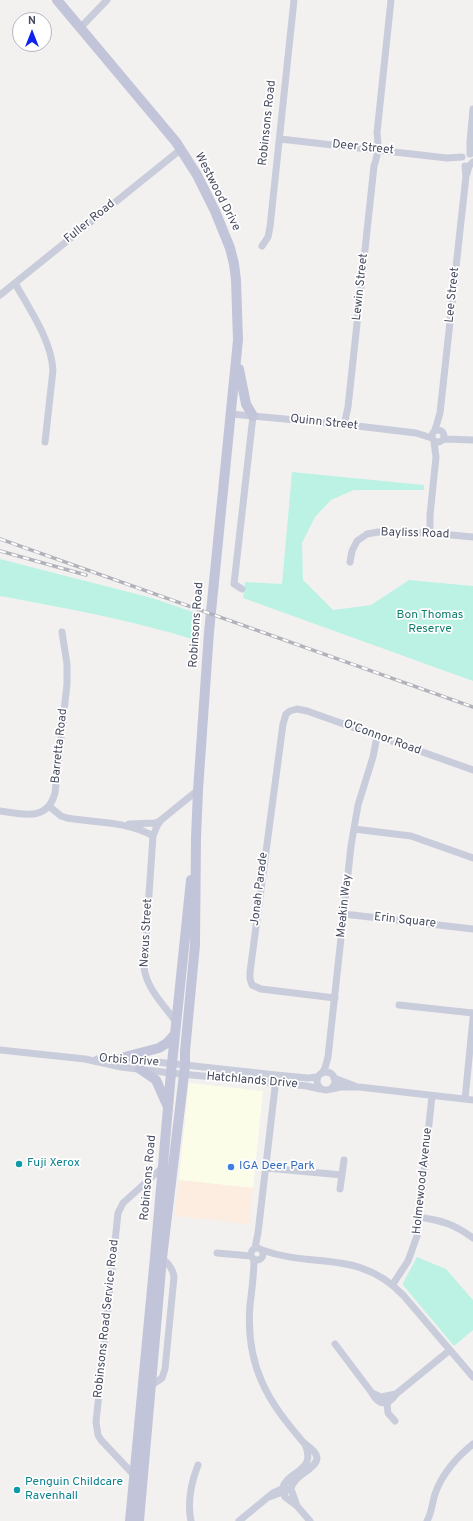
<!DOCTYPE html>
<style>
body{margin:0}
#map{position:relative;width:473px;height:1521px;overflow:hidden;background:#f3f1f0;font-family:Overpass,sans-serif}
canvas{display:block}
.north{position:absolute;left:12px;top:12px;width:40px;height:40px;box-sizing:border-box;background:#fff;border:1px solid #b5b7bf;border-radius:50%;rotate:0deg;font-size:11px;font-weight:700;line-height:16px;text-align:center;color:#474b5f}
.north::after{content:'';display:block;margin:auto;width:14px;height:18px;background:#0e22ee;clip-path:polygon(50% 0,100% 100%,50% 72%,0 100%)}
</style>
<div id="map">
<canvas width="473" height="1521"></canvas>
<div class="north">N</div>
</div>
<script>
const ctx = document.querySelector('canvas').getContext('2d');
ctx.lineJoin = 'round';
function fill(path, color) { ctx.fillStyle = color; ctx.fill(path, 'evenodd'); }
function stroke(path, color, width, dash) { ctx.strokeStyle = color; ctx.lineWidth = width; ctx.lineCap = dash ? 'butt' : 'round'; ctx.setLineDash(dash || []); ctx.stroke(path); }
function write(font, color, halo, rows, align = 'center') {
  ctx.font = font + ' Overpass,sans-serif'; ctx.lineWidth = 3.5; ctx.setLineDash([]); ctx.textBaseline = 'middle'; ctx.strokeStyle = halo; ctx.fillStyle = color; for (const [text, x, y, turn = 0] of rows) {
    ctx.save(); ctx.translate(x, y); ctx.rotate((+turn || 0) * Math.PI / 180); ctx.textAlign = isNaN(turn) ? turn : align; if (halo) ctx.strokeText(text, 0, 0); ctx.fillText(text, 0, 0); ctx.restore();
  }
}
fill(new Path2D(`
 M 189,1083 L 263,1091 L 253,1188 L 179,1180 Z`), '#fcfde9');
fill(new Path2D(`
 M 179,1180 L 253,1188 L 249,1224 L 175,1216 Z`), '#fdece0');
fill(new Path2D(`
 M 292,472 L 424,485 L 424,490 L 354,490 L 331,500 L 315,517 L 302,543 L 303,580 L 333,610 L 371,605 L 409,580 L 473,586 L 473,681 L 243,598 L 245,582 L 282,584 Z
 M 0,559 L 152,598 L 199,614 L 195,640 C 132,620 65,608 0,596 Z
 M 417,1257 L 446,1269 L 473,1300 L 473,1330 L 454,1346 L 403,1285 L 403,1283 Z`), '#bcf2e4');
stroke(new Path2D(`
 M 80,28 L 107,0
 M 280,139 L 447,158 L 462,157
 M 470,154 L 470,142 L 473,109
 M 467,174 L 469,166 L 473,162
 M 262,246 L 268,237 L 270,227 L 294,0
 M 15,283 C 29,309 51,339 53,370 L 45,442
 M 0,295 L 180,150
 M 231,414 L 349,425 L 416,433 L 432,438
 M 344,425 L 348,407 L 374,166 C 378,155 379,145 377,133 L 391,0
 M432 436a6 6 0 1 1 12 0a6 6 0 1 1-12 0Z
 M 435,430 L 440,413 L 466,176 L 465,166
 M 444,439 L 473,440
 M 430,533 L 430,515 L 436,457 L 434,442
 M 350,562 L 352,551 L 357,541 L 367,534 L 378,532 L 430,533 L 473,537
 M 242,589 L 234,584 L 253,416
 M 49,806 L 61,816 L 67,818 C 96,823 127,821 153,836
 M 0,811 C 23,814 47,822 55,793 L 67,684 L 67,664 L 62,632
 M 129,824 L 155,823 L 160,821
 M 354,829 L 411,836 L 473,858
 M 344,914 L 473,929
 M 335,998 L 261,989 L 252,985 L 250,979 L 250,972 L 283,724 L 286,714 L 290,711 L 297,709 L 307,711 L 473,770
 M 399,1005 L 473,1013
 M 176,1022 C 164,1005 146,988 144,967 L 153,836 L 157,826 L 161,820 L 198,790
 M 0,1050 L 85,1059 L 121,1067 L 171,1073 L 307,1086 L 320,1089
 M 97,1059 L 121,1058 L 276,1075 L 308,1078 L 317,1077
 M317 1081a9 9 0 1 1 18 0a9 9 0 1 1-18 0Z
 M 322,1073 L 325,1068 L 328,1057 L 351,846 L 358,805 L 373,757 L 377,736
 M 334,1078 L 355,1086
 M 331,1089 L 341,1087 L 359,1087 L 473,1100
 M 465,1099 L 473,1018
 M 266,1168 L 342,1175
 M 340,1189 L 344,1160
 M 419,1217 C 443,1221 454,1224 473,1238
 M251 1254a6 6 0 1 1 12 0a6 6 0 1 1-12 0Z
 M 255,1248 L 258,1233 L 276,1079
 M 262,1250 C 315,1269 359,1249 403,1295 L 473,1377
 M 217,1253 L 251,1256
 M 254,1259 C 254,1275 252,1289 250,1305 C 248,1331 251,1358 262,1382 C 272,1405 287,1423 303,1442 C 308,1447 316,1450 317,1458 C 317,1469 293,1475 291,1489 L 269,1497
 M 393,1284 L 408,1261 L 417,1236 L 432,1096
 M 335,1344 L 372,1393 C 379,1406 388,1406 396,1394 L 450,1350
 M 149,1387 L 162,1378 L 165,1369 L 174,1277 C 173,1269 167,1260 159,1258
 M 372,1393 L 381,1397 L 396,1394
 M 387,1403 L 388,1413 L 395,1421
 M 134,1475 L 101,1440 L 98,1435 L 96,1422 L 118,1213 L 123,1203 L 163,1167
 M 297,1506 L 285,1497 L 282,1489 L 291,1489 L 297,1506 L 310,1521
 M 191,1521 C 187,1502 191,1483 198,1465
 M 239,1521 L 273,1493 L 282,1489 C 288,1469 317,1473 305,1444
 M 427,1521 C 432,1512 432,1503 435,1494 C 442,1474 457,1457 473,1444`), '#c9ccdb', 7);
stroke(new Path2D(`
 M 57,0 L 176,142 L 197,175 L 215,211 L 230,248 L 234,264 L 236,280 L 238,340 L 209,632 L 198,790 L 196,838 L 195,945 L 185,1051 L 185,1066 L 162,1258 L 139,1521
 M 239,369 L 246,404 L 253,416
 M 121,1058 L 159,1048 L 167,1043 L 175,1034
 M 140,1069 L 156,1080 L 168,1107
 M 130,1521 L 155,1257 L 171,1073 L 191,880`), '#c2c5da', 10);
const rail = new Path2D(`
 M 0,539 L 473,707
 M 0,551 L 86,575`);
stroke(rail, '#b2b2bb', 3.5);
stroke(rail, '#fff', 2, [6]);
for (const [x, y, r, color] of [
 [19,1164,4,"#0f9aa8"],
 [231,1167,4,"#3f7fe0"],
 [17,1490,4,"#0f9aa8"]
]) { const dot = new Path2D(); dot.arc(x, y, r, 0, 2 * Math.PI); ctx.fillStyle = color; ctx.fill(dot); stroke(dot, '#fff', 1.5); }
write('12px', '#474b5f', '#fff', [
 ["Robinsons Road",268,123,-84],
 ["Deer Street",363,148,6],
 ["Westwood Drive",217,192,63],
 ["Fuller Road",90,222,-39],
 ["Lewin Street",361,287,-84],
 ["Lee Street",453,295,-84],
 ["Quinn Street",324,423,6],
 ["Bayliss Road",415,534,2],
 ["Robinsons Road",197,625,-86],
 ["O'Connor Road",382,738,20],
 ["Barretta Road",60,746,-84],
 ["Jonah Parade",260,889,-83],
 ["Meakin Way",345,906,-84],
 ["Erin Square",405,921,6],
 ["Nexus Street",147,933,-87],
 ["Orbis Drive",129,1061,4],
 ["Hatchlands Drive",252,1081,5],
 ["Robinsons Road",149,1178,-85],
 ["Holmewood Avenue",423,1181,-84],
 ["Robinsons Road Service Road",107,1319,-84]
]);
write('12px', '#11806f', '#fff', [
 ["Bon Thomas",430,616],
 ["Reserve",430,630]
]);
write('12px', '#0d838f', '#fff', [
 ["Fuji Xerox",27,1164],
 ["Penguin Childcare",25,1483],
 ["Ravenhall",25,1497]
], 'left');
write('12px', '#366cbe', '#fff', [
 ["IGA Deer Park",239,1167]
], 'left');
</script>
